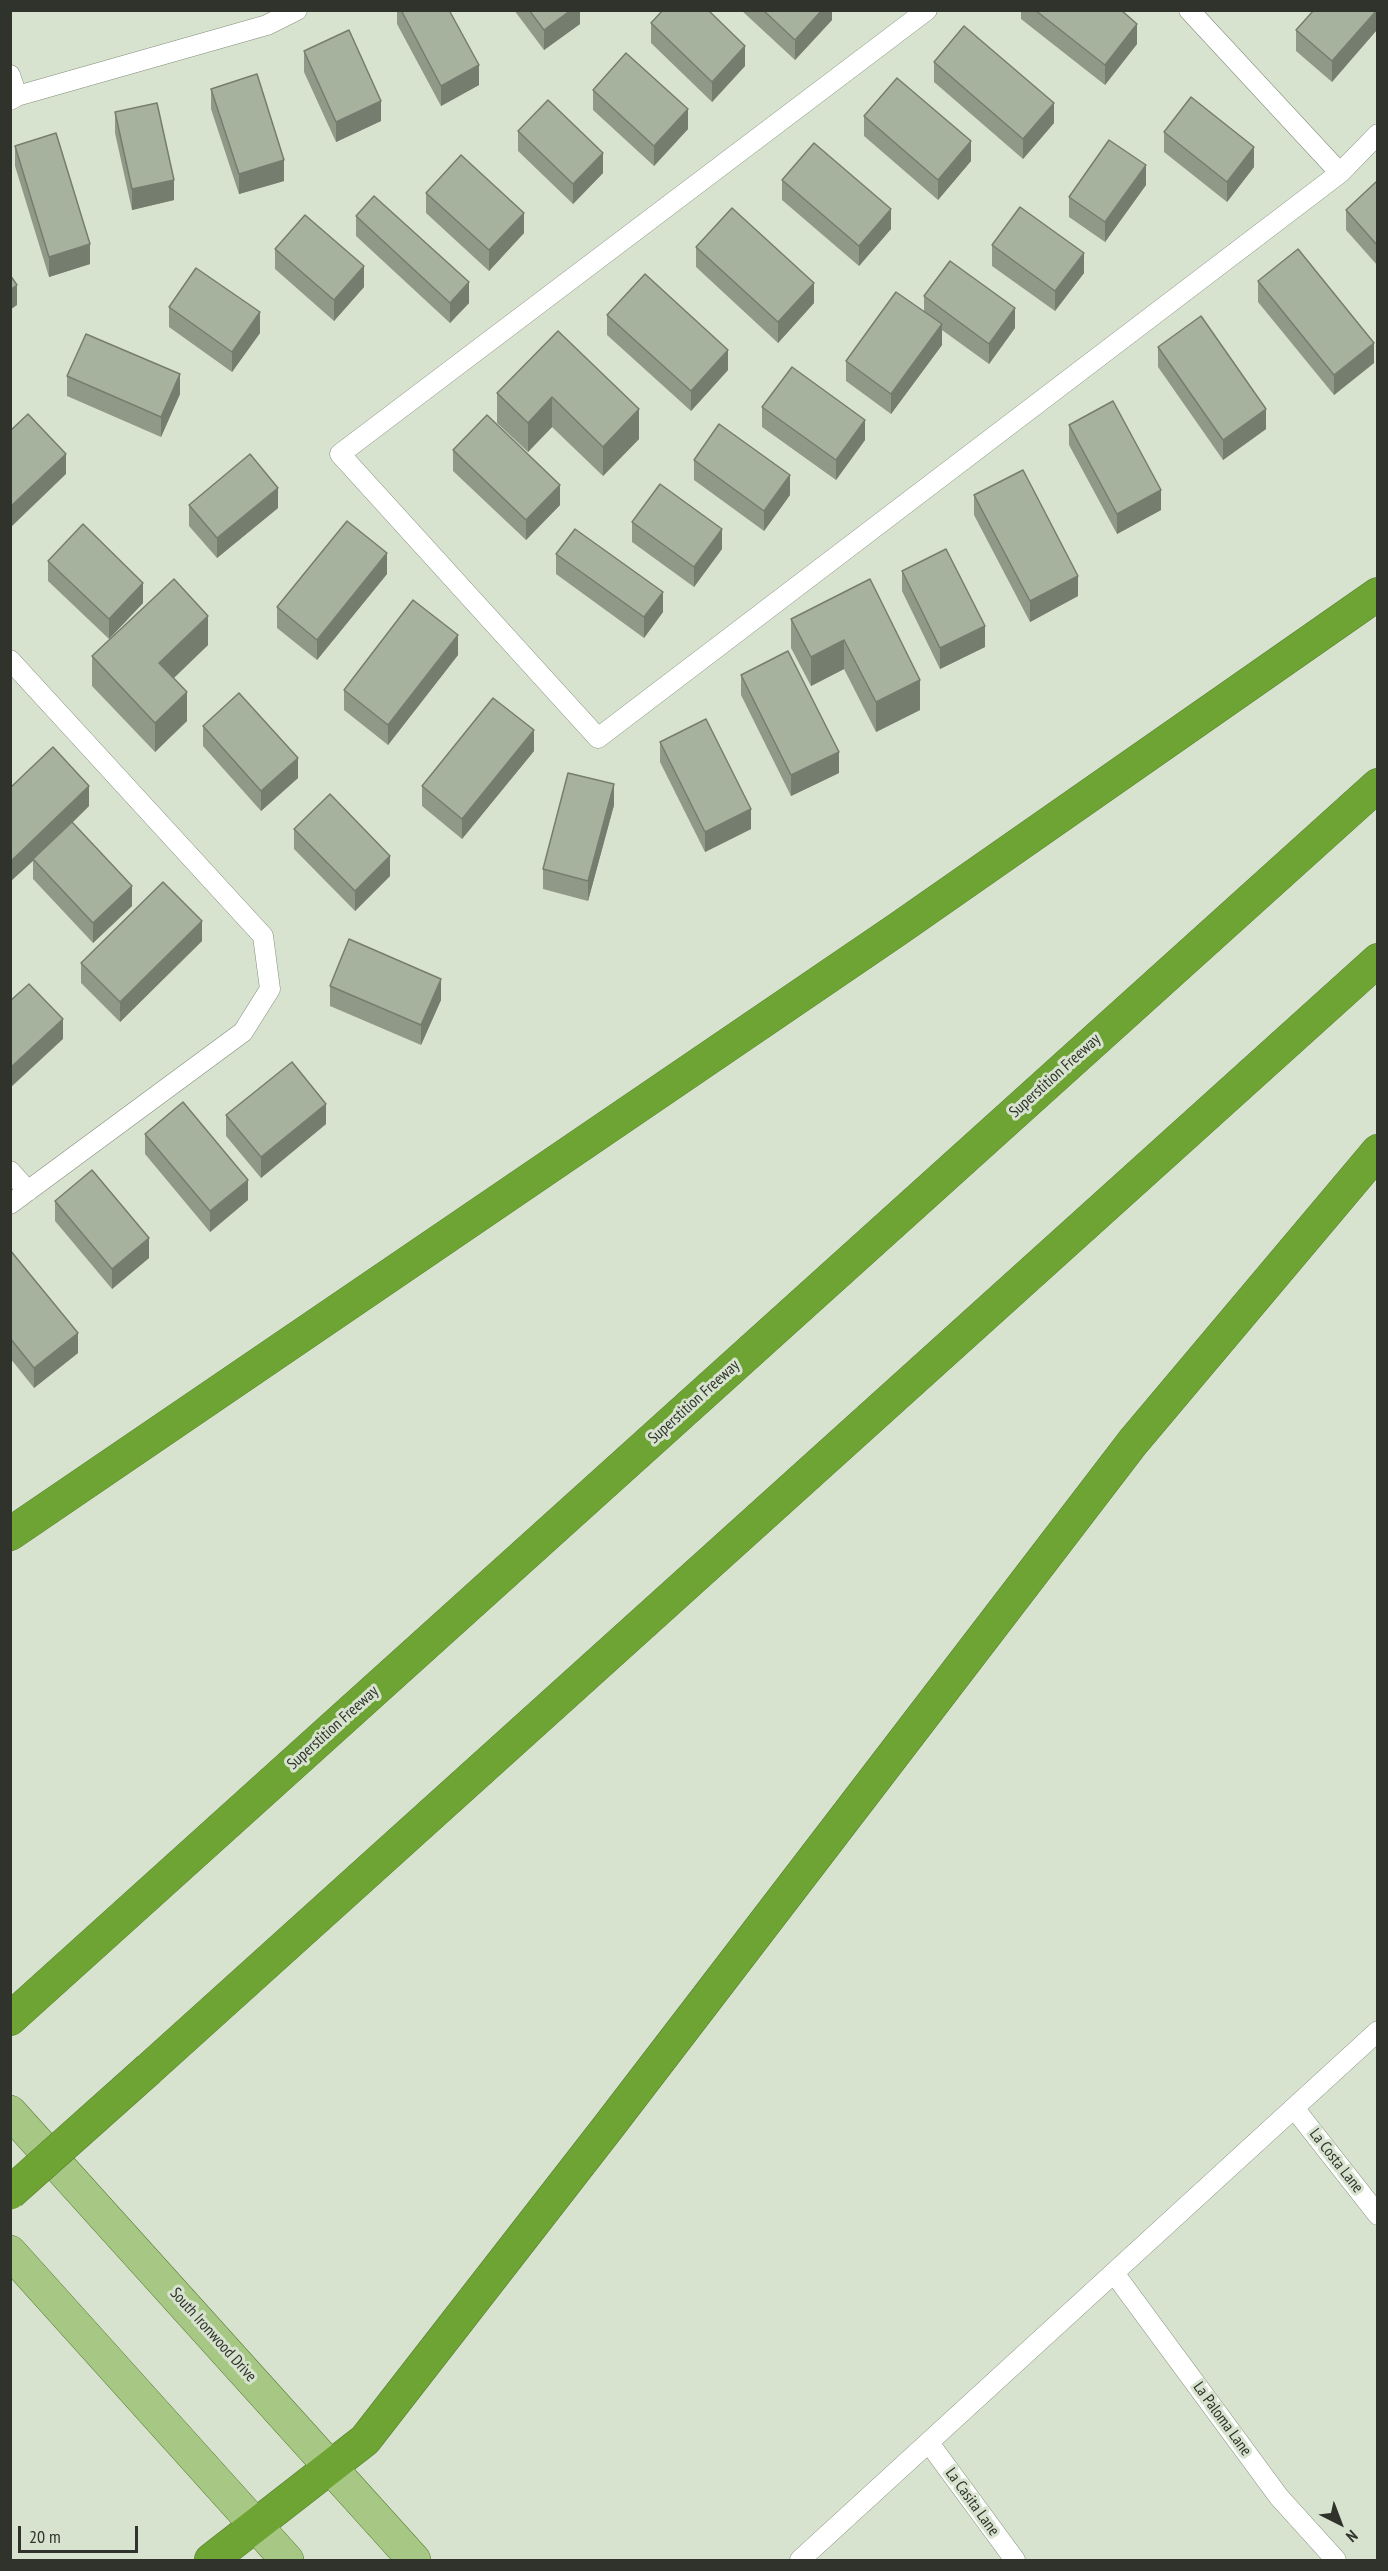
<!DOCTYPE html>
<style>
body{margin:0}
#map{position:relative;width:1388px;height:2571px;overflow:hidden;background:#d7e3cf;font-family:"PT Sans Narrow",sans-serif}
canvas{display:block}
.frame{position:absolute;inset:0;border:12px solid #2f332b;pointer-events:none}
.north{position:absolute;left:1310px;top:2493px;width:60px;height:60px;-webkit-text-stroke:4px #d7e3cf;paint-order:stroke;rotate:138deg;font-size:16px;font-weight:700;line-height:24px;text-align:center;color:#2f332b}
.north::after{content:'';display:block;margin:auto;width:21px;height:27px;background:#2f332b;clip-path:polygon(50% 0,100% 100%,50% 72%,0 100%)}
.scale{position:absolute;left:18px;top:2526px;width:120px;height:27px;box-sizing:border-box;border:3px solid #2f332b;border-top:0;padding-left:8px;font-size:18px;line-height:21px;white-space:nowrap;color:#2f332b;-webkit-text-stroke:4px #d7e3cf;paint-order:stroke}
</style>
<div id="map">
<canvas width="1388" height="2571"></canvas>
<div class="frame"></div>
<div class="north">N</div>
<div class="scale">20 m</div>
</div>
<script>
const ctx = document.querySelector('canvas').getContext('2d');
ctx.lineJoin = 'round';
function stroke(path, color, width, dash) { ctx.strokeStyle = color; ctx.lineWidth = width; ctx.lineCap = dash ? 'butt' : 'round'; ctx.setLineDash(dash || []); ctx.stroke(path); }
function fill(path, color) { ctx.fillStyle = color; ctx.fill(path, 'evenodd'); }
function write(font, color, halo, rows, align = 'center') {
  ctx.font = font + ' "PT Sans Narrow",sans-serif'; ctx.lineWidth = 6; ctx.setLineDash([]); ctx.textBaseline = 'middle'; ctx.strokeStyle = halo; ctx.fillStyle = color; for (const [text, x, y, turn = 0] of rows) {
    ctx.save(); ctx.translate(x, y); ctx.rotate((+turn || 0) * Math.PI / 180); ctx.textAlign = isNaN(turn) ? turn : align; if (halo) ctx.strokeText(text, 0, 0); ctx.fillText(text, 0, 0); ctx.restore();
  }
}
const lane = new Path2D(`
 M 927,10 L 340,454 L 598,738 L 1340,173 L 1378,134
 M 1189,10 L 1340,173
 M 10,75 L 17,96
 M 10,100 L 17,96 L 267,25 L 297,10
 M 10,660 L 263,936 L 270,989 L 243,1032 L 10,1204
 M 10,1171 L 28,1191
 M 1294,2108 L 1378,2215
 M 1114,2273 L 1279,2497 L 1336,2560
 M 929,2443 L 1015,2560
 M 800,2560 L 1378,2031`);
const primary = new Path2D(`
 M 10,2112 L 414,2560
 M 10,2252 L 287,2560`);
const highway = new Path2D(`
 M 10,1534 L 898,929 L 1378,594
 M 10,2019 L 1378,785
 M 149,2069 L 1378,960
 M 211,2560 L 365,2440 L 609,2126 L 1133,1442 L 1378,1151`);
stroke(lane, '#828d7a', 21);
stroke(primary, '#577c30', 34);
stroke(highway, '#577c30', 34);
stroke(lane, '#fff', 20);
stroke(primary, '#a7c885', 33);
stroke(highway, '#6da433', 33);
const highwayBridge = new Path2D(`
 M 10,2193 L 149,2069`);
stroke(highwayBridge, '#577c30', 34, []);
stroke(highwayBridge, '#6da433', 33);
fill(new Path2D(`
 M 397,10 L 449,10 L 479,85 L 441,106 L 397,24 Z
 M 514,10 L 580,10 L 580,24 L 544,50 Z
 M 741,10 L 832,10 L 832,20 L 795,60 Z
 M 1021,10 L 1121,10 L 1137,44 L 1105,85 L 1021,19 Z
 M 1377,10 L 1332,82 L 1296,51 L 1296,30 Z
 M 651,23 L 745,66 L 712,102 L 651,43 Z
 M 304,51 L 381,121 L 336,142 L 304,72 Z
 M 934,62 L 1054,123 L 1023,159 L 934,82 Z
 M 211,89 L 284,181 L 239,194 L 211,109 Z
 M 593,90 L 688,129 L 654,166 L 593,110 Z
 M 115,112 L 174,200 L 132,210 L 115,133 Z
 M 864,116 L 971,161 L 938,200 L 864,136 Z
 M 518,131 L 603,173 L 573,204 L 518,151 Z
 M 1164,132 L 1254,167 L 1227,202 L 1164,152 Z
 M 15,146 L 90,264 L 49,277 L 15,166 Z
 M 782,180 L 891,229 L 859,266 L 782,200 Z
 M 1377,181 L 1377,265 L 1346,230 L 1346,210 Z
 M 1146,185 L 1105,242 L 1069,217 L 1069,197 Z
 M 426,193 L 524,233 L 489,271 L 426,213 Z
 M 356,216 L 469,303 L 450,323 L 356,236 Z
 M 992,245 L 1084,273 L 1055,311 L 992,266 Z
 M 696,247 L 814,303 L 778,343 L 696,267 Z
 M 275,249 L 364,287 L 334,321 L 275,269 Z
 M 1258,281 L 1374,363 L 1334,395 L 1258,302 Z
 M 924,296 L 1015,328 L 989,364 L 942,330 L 942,345 L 891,414 L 846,381 L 846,361 L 924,312 Z
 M 169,307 L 260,333 L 232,372 L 169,327 Z
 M 607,315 L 728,370 L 691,411 L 607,335 Z
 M 558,331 L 639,439 L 603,476 L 552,427 L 528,452 L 497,423 L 497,393 Z
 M 1158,347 L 1266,429 L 1223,460 L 1158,367 Z
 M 67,376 L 180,394 L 161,437 L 67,396 Z
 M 762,407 L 865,440 L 836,480 L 762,427 Z
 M 1069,425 L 1161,510 L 1117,534 L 1069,445 Z
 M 453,450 L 560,505 L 526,540 L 453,471 Z
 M 694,460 L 790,495 L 764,531 L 694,480 Z
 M 974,495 L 1078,596 L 1030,622 L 974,515 Z
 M 189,505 L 278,508 L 217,558 L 189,526 Z
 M 632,522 L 722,549 L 694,587 L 632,542 Z
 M 556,554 L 663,612 L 644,638 L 556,574 Z
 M 48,561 L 143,603 L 109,639 L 48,581 Z
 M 902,571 L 985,647 L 940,669 L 902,591 Z
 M 387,574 L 317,660 L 277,628 L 277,607 Z
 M 870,579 L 920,710 L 876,732 L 844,669 L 811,686 L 791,648 L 791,619 Z
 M 208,645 L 174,678 L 187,721 L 155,752 L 92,686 L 92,656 Z
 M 458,655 L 388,745 L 344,710 L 344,690 Z
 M 741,675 L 839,773 L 791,796 L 741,695 Z
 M 203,726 L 298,778 L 261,811 L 203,746 Z
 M 660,742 L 751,829 L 705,852 L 660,762 Z
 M 534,751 L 462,839 L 422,806 L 422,786 Z
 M 10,788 L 89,806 L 72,823 L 132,906 L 93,943 L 33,879 L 33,861 Z
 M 614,805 L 588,901 L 543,889 L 543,869 Z
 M 294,829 L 390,876 L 355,911 L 294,849 Z
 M 202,941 L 120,1022 L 81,983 L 81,963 Z
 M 330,986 L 441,1000 L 421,1045 L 330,1006 Z
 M 226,1115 L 326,1124 L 261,1178 L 226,1136 Z
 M 145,1134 L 248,1200 L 210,1232 L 145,1154 Z
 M 55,1201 L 149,1258 L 112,1289 L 55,1221 Z
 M 10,1250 L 78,1353 L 34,1388 L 10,1358 Z`), '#909988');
fill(new Path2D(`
 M 571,10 L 580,10 L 580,24 L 544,50 L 544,30 Z
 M 822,10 L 832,10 L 832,20 L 795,60 L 795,40 Z
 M 1377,10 L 1377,30 L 1332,82 L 1332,61 Z
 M 1137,24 L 1137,44 L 1105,85 L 1105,65 Z
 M 745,46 L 745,66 L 712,102 L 712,82 Z
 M 479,65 L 479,85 L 441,106 L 441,86 Z
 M 381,101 L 381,121 L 336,142 L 336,122 Z
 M 1054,103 L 1054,123 L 1023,159 L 1023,139 Z
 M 688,109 L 688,129 L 654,166 L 654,146 Z
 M 971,141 L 971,161 L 938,200 L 938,180 Z
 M 1254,147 L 1254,167 L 1227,202 L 1227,182 Z
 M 603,153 L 603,173 L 573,204 L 573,184 Z
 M 284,160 L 284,181 L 239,194 L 239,174 Z
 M 1146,165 L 1146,185 L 1105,242 L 1105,222 Z
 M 174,180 L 174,200 L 132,210 L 132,189 Z
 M 891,209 L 891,229 L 859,266 L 859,246 Z
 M 524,213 L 524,233 L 489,271 L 489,250 Z
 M 90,244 L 90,264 L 49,277 L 49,257 Z
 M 1084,253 L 1084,273 L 1055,311 L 1055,291 Z
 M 364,266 L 364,287 L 334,321 L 334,300 Z
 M 469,282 L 469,303 L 450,323 L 450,303 Z
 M 814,283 L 814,303 L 778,343 L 778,322 Z
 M 17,285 L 17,305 L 10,310 L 10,290 Z
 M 1015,308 L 1015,328 L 989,364 L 989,344 Z
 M 260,312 L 260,333 L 232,372 L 232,352 Z
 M 942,324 L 942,345 L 891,414 L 891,394 Z
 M 1374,343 L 1374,363 L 1334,395 L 1334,375 Z
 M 728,350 L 728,370 L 691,411 L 691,391 Z
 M 180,374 L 180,394 L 161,437 L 161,417 Z
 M 552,397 L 552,427 L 528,452 L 528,423 Z
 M 639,409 L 639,439 L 603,476 L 603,447 Z
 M 1266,409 L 1266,429 L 1223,460 L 1223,440 Z
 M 865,420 L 865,440 L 836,480 L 836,460 Z
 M 66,454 L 66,474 L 10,528 L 10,507 Z
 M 790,475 L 790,495 L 764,531 L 764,511 Z
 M 560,485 L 560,505 L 526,540 L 526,520 Z
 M 278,488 L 278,508 L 217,558 L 217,538 Z
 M 1161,490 L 1161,510 L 1117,534 L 1117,514 Z
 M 722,529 L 722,549 L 694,587 L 694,567 Z
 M 387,553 L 387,574 L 317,660 L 317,640 Z
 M 1078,576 L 1078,596 L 1030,622 L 1030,601 Z
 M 143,583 L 143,603 L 109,639 L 109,619 Z
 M 663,592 L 663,612 L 644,638 L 644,617 Z
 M 208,616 L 208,645 L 159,692 L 159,663 Z
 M 985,626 L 985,647 L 940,669 L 940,648 Z
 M 458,635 L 458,655 L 388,745 L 388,725 Z
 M 844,640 L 844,669 L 811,686 L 811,657 Z
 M 920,680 L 920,710 L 876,732 L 876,702 Z
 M 187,692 L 187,721 L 155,752 L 155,723 Z
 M 534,730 L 534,751 L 462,839 L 462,819 Z
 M 839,752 L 839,773 L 791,796 L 791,775 Z
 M 298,758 L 298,778 L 261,811 L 261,791 Z
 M 614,784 L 614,805 L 588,901 L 588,881 Z
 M 89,786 L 89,806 L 34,860 L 33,859 L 33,861 L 10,882 L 10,862 Z
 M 751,809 L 751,829 L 705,852 L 705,832 Z
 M 390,856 L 390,876 L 355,911 L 355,891 Z
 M 132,886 L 132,906 L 93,943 L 93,923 Z
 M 202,921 L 202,941 L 120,1022 L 120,1002 Z
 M 12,936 L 12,956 L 10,957 L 10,937 Z
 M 441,979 L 441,1000 L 421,1045 L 421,1025 Z
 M 63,1019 L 63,1039 L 10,1088 L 10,1068 Z
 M 326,1104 L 326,1124 L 261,1178 L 261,1157 Z
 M 248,1180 L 248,1200 L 210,1232 L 210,1211 Z
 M 149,1238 L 149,1258 L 112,1289 L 112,1269 Z
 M 78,1333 L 78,1353 L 34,1388 L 34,1368 Z`), '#757d6f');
const building = new Path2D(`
 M 401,10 L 449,10 L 479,65 L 441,86 Z
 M 529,10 L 571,10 L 544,30 Z
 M 663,10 L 708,10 L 745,46 L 712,82 L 651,23 Z
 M 763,10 L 822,10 L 795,40 Z
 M 1035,10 L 1121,10 L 1137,24 L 1105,65 Z
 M 1314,10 L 1377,10 L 1332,61 L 1296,30 Z
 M 964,26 L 1054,103 L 1023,139 L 934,62 Z
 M 349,30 L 381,101 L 336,122 L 304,51 Z
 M 626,53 L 688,109 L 654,146 L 593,90 Z
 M 257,74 L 284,160 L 239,174 L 211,89 Z
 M 897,78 L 971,141 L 938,180 L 864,116 Z
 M 1191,97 L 1254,147 L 1227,182 L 1164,132 Z
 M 548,100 L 603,153 L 573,184 L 518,131 Z
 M 157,103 L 174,180 L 132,189 L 115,112 Z
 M 56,133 L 90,244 L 49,257 L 15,146 Z
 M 1109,140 L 1146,165 L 1105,222 L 1069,197 Z
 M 814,143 L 891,209 L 859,246 L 782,180 Z
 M 461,155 L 524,213 L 489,250 L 426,193 Z
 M 1377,181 L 1377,245 L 1346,210 Z
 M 374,196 L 469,282 L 450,303 L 356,216 Z
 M 1020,207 L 1084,253 L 1055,291 L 992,245 Z
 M 732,208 L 814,283 L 778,322 L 696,247 Z
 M 305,215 L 364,266 L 334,300 L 275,249 Z
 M 1298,249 L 1374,343 L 1334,375 L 1258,281 Z
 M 950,261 L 1015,308 L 989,344 L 924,296 Z
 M 196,268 L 260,312 L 232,352 L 169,307 Z
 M 645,274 L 728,350 L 691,391 L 607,315 Z
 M 10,275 L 17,285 L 10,290 Z
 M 896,292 L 942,324 L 891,394 L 846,361 Z
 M 1201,316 L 1266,409 L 1223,440 L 1158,347 Z
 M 558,331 L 639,409 L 603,447 L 552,397 L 528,423 L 497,393 Z
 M 86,334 L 180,374 L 161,417 L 67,376 Z
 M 792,367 L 865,420 L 836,460 L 762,407 Z
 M 1113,401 L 1161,490 L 1117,514 L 1069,425 Z
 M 28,414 L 66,454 L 10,507 L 10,431 Z
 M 487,415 L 560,485 L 526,520 L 453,450 Z
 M 719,424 L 790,475 L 764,511 L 694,460 Z
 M 250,454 L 278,488 L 217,538 L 189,505 Z
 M 1023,470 L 1078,576 L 1030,601 L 974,495 Z
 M 660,484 L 722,529 L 694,567 L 632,522 Z
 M 347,521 L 387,553 L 317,640 L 277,607 Z
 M 83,524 L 143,583 L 109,619 L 48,561 Z
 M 575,529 L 663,592 L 644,617 L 556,554 Z
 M 946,549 L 985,626 L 940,648 L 902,571 Z
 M 174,579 L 208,616 L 159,663 L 187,692 L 155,723 L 92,656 Z
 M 870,579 L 920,680 L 876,702 L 844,640 L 811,657 L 791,619 Z
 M 413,600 L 458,635 L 388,725 L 344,690 Z
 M 788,651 L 839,752 L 791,775 L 741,675 Z
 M 239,693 L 298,758 L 261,791 L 203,726 Z
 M 493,698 L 534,730 L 462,819 L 422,786 Z
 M 706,719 L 751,809 L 705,832 L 660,742 Z
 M 53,747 L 89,786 L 10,862 L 10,788 Z
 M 568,773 L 614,784 L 588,881 L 543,869 Z
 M 330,794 L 390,856 L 355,891 L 294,829 Z
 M 72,822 L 132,886 L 93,923 L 33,859 Z
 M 163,882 L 202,921 L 120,1002 L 81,963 Z
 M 349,939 L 441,979 L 421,1025 L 330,986 Z
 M 29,984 L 63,1019 L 10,1068 L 10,1001 Z
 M 292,1062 L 326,1104 L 261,1157 L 226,1115 Z
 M 183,1102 L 248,1180 L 210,1211 L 145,1134 Z
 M 92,1170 L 149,1238 L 112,1269 L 55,1201 Z
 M 10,1250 L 78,1333 L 34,1368 L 10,1338 Z`);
fill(building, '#a7b29e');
stroke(building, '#757d6f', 1.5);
write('16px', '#2f332b', '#d7e3cf', [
 ["Superstition Freeway",1055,1076,-42],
 ["Superstition Freeway",694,1402,-42],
 ["Superstition Freeway",333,1728,-42],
 ["La Costa Lane",1336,2161,52],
 ["South Ironwood Drive",213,2335,48],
 ["La Paloma Lane",1222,2419,54],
 ["La Casita Lane",972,2502,54]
]);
</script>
